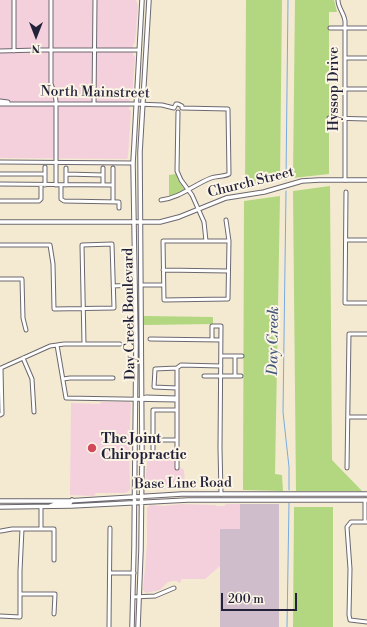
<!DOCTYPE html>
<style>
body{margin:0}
#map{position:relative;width:367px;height:627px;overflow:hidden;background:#f4ead1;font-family:"Libre Bodoni",serif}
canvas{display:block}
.north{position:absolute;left:16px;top:16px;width:40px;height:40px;-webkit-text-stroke:3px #fcf5e5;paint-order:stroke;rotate:180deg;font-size:11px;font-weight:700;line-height:16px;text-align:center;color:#22223b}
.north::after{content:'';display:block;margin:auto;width:14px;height:18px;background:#22223b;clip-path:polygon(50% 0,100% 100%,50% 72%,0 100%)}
.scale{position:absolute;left:221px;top:593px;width:76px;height:18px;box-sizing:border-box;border:2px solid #22223b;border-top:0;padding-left:5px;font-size:12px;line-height:14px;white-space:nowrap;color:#22223b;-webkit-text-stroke:3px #fcf5e5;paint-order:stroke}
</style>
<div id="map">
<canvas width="367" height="627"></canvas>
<div class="north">N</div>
<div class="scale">200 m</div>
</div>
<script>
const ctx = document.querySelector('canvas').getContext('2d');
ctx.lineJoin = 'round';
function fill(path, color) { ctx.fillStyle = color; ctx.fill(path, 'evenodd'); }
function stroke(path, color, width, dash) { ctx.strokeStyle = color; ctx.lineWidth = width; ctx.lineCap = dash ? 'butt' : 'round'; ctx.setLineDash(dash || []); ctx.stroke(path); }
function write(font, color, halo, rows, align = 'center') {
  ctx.font = font + ' "Libre Bodoni",serif'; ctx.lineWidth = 4; ctx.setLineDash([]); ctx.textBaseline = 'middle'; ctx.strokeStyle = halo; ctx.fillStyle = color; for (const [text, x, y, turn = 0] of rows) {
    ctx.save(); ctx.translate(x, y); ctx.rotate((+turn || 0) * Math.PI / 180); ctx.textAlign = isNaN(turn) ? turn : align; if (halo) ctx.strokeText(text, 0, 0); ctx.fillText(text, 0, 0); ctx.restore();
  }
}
fill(new Path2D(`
 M 0,0 L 136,0 L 138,5 L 135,43 L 133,45 L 133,55 L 135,57 L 132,97 L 130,99 L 129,109 L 131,111 L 128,157 L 127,159 L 0,158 Z
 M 101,402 L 130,402 L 131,405 L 129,447 L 130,489 L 129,491 L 125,493 L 96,493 L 94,496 L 70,495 L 71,403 L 100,404 Z
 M 148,452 L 175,453 L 178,454 L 178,466 L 184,470 L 185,488 L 149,490 L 147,488 L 145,485 Z
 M 182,504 L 216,505 L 217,506 L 224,506 L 226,504 L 240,504 L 241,529 L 220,529 L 220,566 L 205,579 L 181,579 L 181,582 L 179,583 L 177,581 L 173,581 L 168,582 L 160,590 L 146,593 L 143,590 L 147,545 L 147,508 L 150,505 L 164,506 Z`), '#f4cfdc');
fill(new Path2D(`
 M 240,504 L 279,504 L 279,627 L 220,627 L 220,529 L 240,529 Z`), '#d0bdcc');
fill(new Path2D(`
 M 246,0 L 282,0 L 280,180 L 245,189 Z
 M 295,0 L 334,0 L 337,12 L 329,12 L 329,174 L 293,178 Z
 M 176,174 L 178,180 L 185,190 L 169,197 L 169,175 Z
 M 330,186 L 332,460 L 362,491 L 296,491 L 293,191 Z
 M 280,196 L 275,474 L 282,475 L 283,491 L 243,490 L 244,201 Z
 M 144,316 L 213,317 L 213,324 L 144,325 Z
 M 294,507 L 333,507 L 333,627 L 293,627 Z`), '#b2d780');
stroke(new Path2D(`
 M 286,180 L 288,0
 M 286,191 L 283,412 L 289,467 L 289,490
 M 287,627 L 289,503`), '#77aae3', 1);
const minor = new Path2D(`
 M 51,0 L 51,84 L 55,94 L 56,101 L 56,185
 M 338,0 C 338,8 344,13 345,21 L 345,180
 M 330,28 L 367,28
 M 0,51 L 38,50 L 139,50
 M 14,51 L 14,0
 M 345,58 L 367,58
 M 345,89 L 367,89
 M 0,101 L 8,102
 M 0,104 L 136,104 L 162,105 L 174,108
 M 94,104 L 95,0
 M 174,108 L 176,104 L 178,104 L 182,106 L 182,108
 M 178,112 L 177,171 L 181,180 L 192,195 L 204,222 L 206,241
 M 329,118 L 367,119
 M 0,162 L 133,163
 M 45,167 L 45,185
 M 66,168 L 66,185
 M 103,168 L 103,185
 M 0,174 L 45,174
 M 66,174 L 103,175
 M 0,184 L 113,185
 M 61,185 L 61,199 L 64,201 L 119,202 L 119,208
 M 346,192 L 345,303 L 367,303
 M 161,200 C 180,198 193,185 211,178 C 216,176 224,177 229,174 L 228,109 L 182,108
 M 0,201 L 39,201 L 41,199 L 41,185
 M 113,202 L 113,168
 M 226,220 L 229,241 L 228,299 L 164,300 L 163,241 L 229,241
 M 346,240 L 367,240
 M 0,245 L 50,245 L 53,264 L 54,309 L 114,308 L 112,244 L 82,245 L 84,344
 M 163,270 L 228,271
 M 0,279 L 22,279 L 23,318 L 26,330
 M 141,285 L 163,285
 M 113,286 L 135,285
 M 150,339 L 221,340
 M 212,340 L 212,326 L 221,326 L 220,448 L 221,494
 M 57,345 L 66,398 L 177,400
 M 221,356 L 242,356
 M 23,358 L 32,379 L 34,412
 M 204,376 L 241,376
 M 235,376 L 235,356
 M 63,379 L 70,378 L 113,378
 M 177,388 L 154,387 L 155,369 L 177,368 L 181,365 L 221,366
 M 143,398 L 146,397 L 177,398
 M 0,415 L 2,414 L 1,368 L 50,346 L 64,344 L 120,344
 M 348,417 L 367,417
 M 177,440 L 153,440 L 153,410 L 177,410
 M 153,449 L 153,440
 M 177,468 L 177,368
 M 347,468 L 349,334 L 367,334
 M 365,500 L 365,522
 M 367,522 L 351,522 L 347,527 L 350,569 L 349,615 L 350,620 L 367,622
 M 41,528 L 41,507
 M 1,531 L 12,529 L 54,529 L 54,560
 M 110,573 L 134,573
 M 20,594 L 55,594 L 54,614
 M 133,597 L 155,596 L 174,588
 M 0,616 L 20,617 L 20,571 L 22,529
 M 109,627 L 110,528`);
const major = new Path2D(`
 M 0,222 L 160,222 L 179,217 L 226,198 L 264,192 L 302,181 L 319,180 L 367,180
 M 0,501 L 67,501 L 182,494 L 367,494
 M 50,506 L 55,504 L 70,503 L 72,500
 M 0,507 L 71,506 L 188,500 L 367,500
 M 132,627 L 134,547 L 136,342 L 133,163 L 142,0
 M 138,627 L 141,550 L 142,456 L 140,152 L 149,0`);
stroke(minor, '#6c6870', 5);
stroke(major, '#6c6870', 5.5);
stroke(minor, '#fff', 3);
stroke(major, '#fff', 3.5);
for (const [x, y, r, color] of [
 [92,448,5,"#d1495b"]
]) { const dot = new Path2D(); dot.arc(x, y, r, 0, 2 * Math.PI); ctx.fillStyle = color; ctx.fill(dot); stroke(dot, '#fcf5e5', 1.5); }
write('14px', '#22223b', '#fcf5e5', [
 ["Hyssop Drive",335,89,-90],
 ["North Mainstreet",95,93,1],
 ["Church Street",251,183,-14],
 ["Day Creek Boulevard",130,314,-91],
 ["Base Line Road",183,484,-1]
]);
write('bold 14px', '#22223b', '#fcf5e5', [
 ["The Joint",101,440],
 ["Chiropractic",101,456]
], 'left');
write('italic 15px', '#44587e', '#fcf5e5', [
 ["Day Creek",274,341,-89]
]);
</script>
